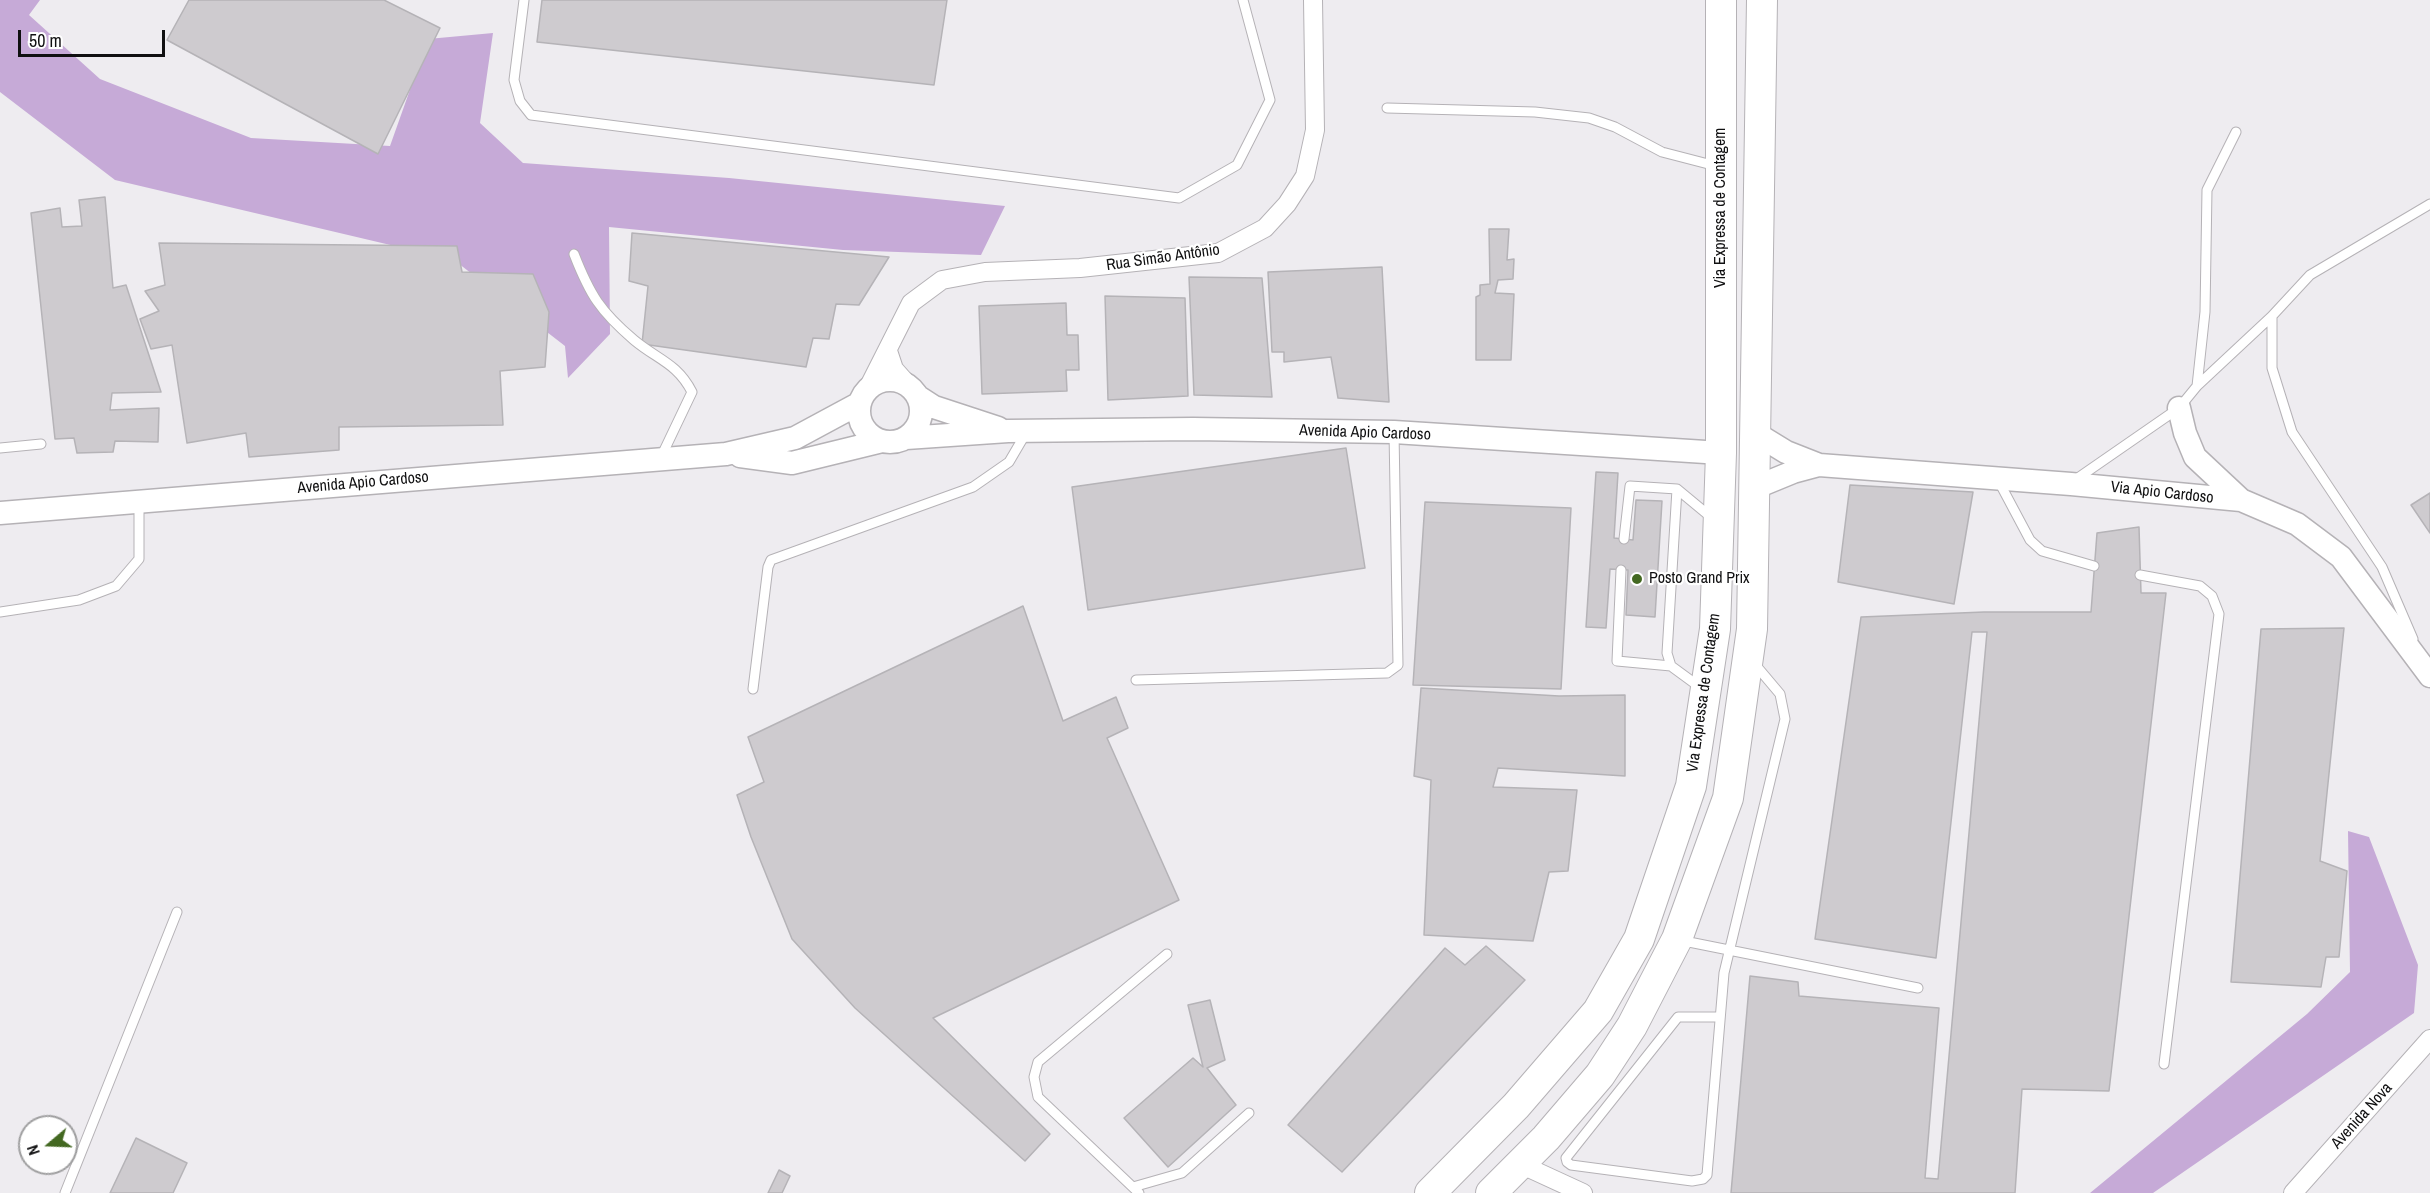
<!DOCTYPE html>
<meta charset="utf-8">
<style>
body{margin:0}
#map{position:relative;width:2430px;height:1193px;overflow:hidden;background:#eeecf0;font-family:"Archivo Narrow",sans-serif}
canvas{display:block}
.north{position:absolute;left:18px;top:1115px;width:60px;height:60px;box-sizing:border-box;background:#fff;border:2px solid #9f9fa0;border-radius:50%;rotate:251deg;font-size:16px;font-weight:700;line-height:24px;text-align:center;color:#101011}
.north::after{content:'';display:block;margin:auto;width:21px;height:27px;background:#436821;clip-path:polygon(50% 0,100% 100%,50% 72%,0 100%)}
.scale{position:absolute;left:18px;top:30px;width:147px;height:27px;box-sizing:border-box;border:3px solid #101011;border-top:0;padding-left:8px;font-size:18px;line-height:21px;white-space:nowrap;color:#101011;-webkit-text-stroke:4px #fff;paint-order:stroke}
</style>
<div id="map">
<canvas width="2430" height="1193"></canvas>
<div class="north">N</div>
<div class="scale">50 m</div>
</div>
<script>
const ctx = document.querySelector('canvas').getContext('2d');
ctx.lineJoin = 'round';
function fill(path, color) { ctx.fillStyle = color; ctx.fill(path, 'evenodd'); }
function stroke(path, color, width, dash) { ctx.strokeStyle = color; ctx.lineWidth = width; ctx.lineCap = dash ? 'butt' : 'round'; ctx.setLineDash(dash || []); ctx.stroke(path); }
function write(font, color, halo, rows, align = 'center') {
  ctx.font = font + ' "Archivo Narrow",sans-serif'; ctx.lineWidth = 4.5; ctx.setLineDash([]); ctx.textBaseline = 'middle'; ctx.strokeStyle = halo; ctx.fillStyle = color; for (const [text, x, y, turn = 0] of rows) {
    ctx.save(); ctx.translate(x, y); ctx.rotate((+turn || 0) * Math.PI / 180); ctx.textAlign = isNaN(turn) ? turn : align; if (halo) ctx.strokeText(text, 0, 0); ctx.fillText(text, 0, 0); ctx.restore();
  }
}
fill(new Path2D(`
 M 0,0 L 40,0 L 29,15 L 100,79 L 251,138 L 390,146 L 428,39 L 493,33 L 480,123 L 523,163 L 729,178 L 1005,206 L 981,255 L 843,250 L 609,227 L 610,334 L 568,378 L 565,346 L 454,260 L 115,180 L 0,92 Z
 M 2348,831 L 2369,837 L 2418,965 L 2414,1013 L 2153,1193 L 2090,1193 L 2307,1014 L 2350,972 Z`), '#c6aad7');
const building = new Path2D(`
 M 189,0 L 384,0 L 440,28 L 378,154 L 167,40 Z
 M 542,0 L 947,0 L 934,85 L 537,42 Z
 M 105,197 L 113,288 L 126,285 L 161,392 L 112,393 L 110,410 L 159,408 L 158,442 L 115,441 L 113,452 L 77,453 L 74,438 L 55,439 L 31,213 L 60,208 L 62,227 L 82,226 L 79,200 Z
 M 1489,229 L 1509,229 L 1507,260 L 1514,259 L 1513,279 L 1498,280 L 1495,293 L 1514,294 L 1511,360 L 1476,360 L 1476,297 L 1480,295 L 1480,285 L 1490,284 Z
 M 632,233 L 889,257 L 859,305 L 836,304 L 829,339 L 813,338 L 806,367 L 642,344 L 648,286 L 629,281 Z
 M 159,243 L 457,246 L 462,272 L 533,274 L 549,312 L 545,367 L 500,371 L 503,425 L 339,427 L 339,450 L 249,457 L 246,433 L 187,443 L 172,345 L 151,349 L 140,319 L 159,311 L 145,291 L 165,285 Z
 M 1382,267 L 1389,402 L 1338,398 L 1331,357 L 1284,362 L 1284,352 L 1272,352 L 1268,272 Z
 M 1189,277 L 1262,278 L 1272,397 L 1194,395 Z
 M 1105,296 L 1185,298 L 1188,396 L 1108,400 Z
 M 1066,303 L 1067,335 L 1078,335 L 1079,370 L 1066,370 L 1067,391 L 982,394 L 979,306 Z
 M 1346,448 L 1365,568 L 1088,610 L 1072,487 Z
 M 1596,472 L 1618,473 L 1614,538 L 1633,540 L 1636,500 L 1662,501 L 1655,617 L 1626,615 L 1628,570 L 1610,569 L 1606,628 L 1586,627 Z
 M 1850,485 L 1973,492 L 1954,604 L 1838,582 Z
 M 2430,493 L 2430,533 L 2411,505 Z
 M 1425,502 L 1571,508 L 1561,689 L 1413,685 Z
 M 2139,527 L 2141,593 L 2166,593 L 2109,1091 L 2022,1089 L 2015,1193 L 1731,1193 L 1750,976 L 1798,982 L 1799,996 L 1939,1008 L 1925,1178 L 1938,1179 L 1987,632 L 1972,632 L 1936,958 L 1815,939 L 1861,617 L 1984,612 L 2091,612 L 2097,533 Z
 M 1023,606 L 1063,721 L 1116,697 L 1128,728 L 1107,738 L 1179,900 L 933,1018 L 1050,1134 L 1025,1161 L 855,1008 L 792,939 L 751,837 L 737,795 L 764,782 L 748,737 Z
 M 2344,628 L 2320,861 L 2347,871 L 2339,957 L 2326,957 L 2321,987 L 2231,982 L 2261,629 Z
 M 1421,688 L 1559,696 L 1625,695 L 1625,776 L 1498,768 L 1493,787 L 1577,790 L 1568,871 L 1549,872 L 1533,941 L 1424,935 L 1431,780 L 1414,776 Z
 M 1486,946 L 1525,980 L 1342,1172 L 1288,1125 L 1445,948 L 1465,965 Z
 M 1210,1000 L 1225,1060 L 1207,1068 L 1236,1105 L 1168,1167 L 1124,1118 L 1193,1058 L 1203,1067 L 1188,1005 Z
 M 136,1138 L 187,1163 L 173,1193 L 110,1193 Z
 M 779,1170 L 790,1176 L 782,1193 L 768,1193 Z`);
fill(building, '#cecbcf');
stroke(building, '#b5b3b7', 1.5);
const service = new Path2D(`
 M 524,0 L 514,80 L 520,101 L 531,115 L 1179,198 L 1237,165 L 1270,100 L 1243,0
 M 1387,108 L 1535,112 L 1589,118 L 1615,127 L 1662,152 L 1716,166
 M 574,254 C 590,295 600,311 634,340 C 658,360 677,363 692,392 L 661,457
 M 2272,316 L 2272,368 L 2292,432 L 2382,567 L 2413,639
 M 2197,386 L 2205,312 L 2207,190 L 2236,132
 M 0,448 L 41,444
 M 1998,480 L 2030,540 L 2042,551 L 2094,566
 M 2075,480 L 2179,408 L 2197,386 L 2272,316 L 2310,275 L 2430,204
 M 1624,539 L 1630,486 L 1677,489
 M 1621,570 L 1617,661 L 1671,666
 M 2140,575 L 2200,586 L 2212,596 L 2219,614 L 2164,1064
 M 0,612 L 79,600 L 116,586 L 139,559 L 139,502
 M 1136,680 L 1387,673 L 1398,665 L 1394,432
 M 1701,688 L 1671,666 L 1667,653 L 1677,489 L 1712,518
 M 753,689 L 768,567 L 771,560 L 973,487 L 1009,462 L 1026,433
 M 1679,940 L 1918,988
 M 1720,1017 L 1678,1017 L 1566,1158 L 1567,1162 L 1571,1165 L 1692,1181 L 1703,1179 L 1707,1175 L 1724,973 L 1785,719 L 1780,694 L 1753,662
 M 1133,1187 L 1182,1173 L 1249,1113
 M 65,1193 L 177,912
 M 1139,1193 L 1038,1097 L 1034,1077 L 1038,1062 L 1167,954`);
const minor = new Path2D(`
 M 888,351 L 894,369 L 909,386
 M 866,392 L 911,303 L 942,280 L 985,272 L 1080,268 L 1218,253 L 1265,228 L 1287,204 L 1305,176 L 1315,130 L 1313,0
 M 1520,1164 L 1583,1193
 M 2293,1193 L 2430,1039`);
const tertiary = new Path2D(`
 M859 411a31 31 0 1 1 62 0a31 31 0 1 1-62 0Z
 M 917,396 L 934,407 L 998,428
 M 2179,408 L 2185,433 L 2195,457 L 2241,500
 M 1755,433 L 1786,452 L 1819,465 L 2071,484 L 2241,500 L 2297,524 L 2341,557 L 2430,676
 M 906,438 L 1008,431 L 1193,429 L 1394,432 L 1721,453
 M 740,456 L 792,463 L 882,441
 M 1754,488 L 1793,472 L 1819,465
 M 0,513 L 726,454 L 795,438 L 860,403`);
const trunk = new Path2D(`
 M 1430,1193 L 1516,1106 L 1598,1011 L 1639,939 L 1691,786 L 1715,629 L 1721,453 L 1721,0
 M 1491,1193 L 1546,1138 L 1600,1075 L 1632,1026 L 1677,939 L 1728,798 L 1752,629 L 1762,0`);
stroke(service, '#b5b2b6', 11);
stroke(minor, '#b5b2b6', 20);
stroke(tertiary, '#b5b2b6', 25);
stroke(trunk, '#b5b2b6', 32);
stroke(service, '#fff', 9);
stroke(minor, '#fff', 18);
stroke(tertiary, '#fff', 22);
stroke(trunk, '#fff', 30);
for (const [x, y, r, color] of [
 [1637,579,6,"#436821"]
]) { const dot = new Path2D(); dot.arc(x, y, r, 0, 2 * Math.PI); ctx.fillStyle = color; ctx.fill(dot); stroke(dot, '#fff', 2); }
write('16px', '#101011', '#fff', [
 ["Via Expressa de Contagem",1721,208,-90],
 ["Rua Simão Antônio",1163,258,-8],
 ["Avenida Apio Cardoso",1365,433,2],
 ["Avenida Apio Cardoso",363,483,-5],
 ["Via Apio Cardoso",2162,493,6],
 ["Via Expressa de Contagem",1704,693,-82],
 ["Avenida Nova",2362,1116,-48]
]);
write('16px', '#101011', '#fff', [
 ["Posto Grand Prix",1649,579]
], 'left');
</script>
